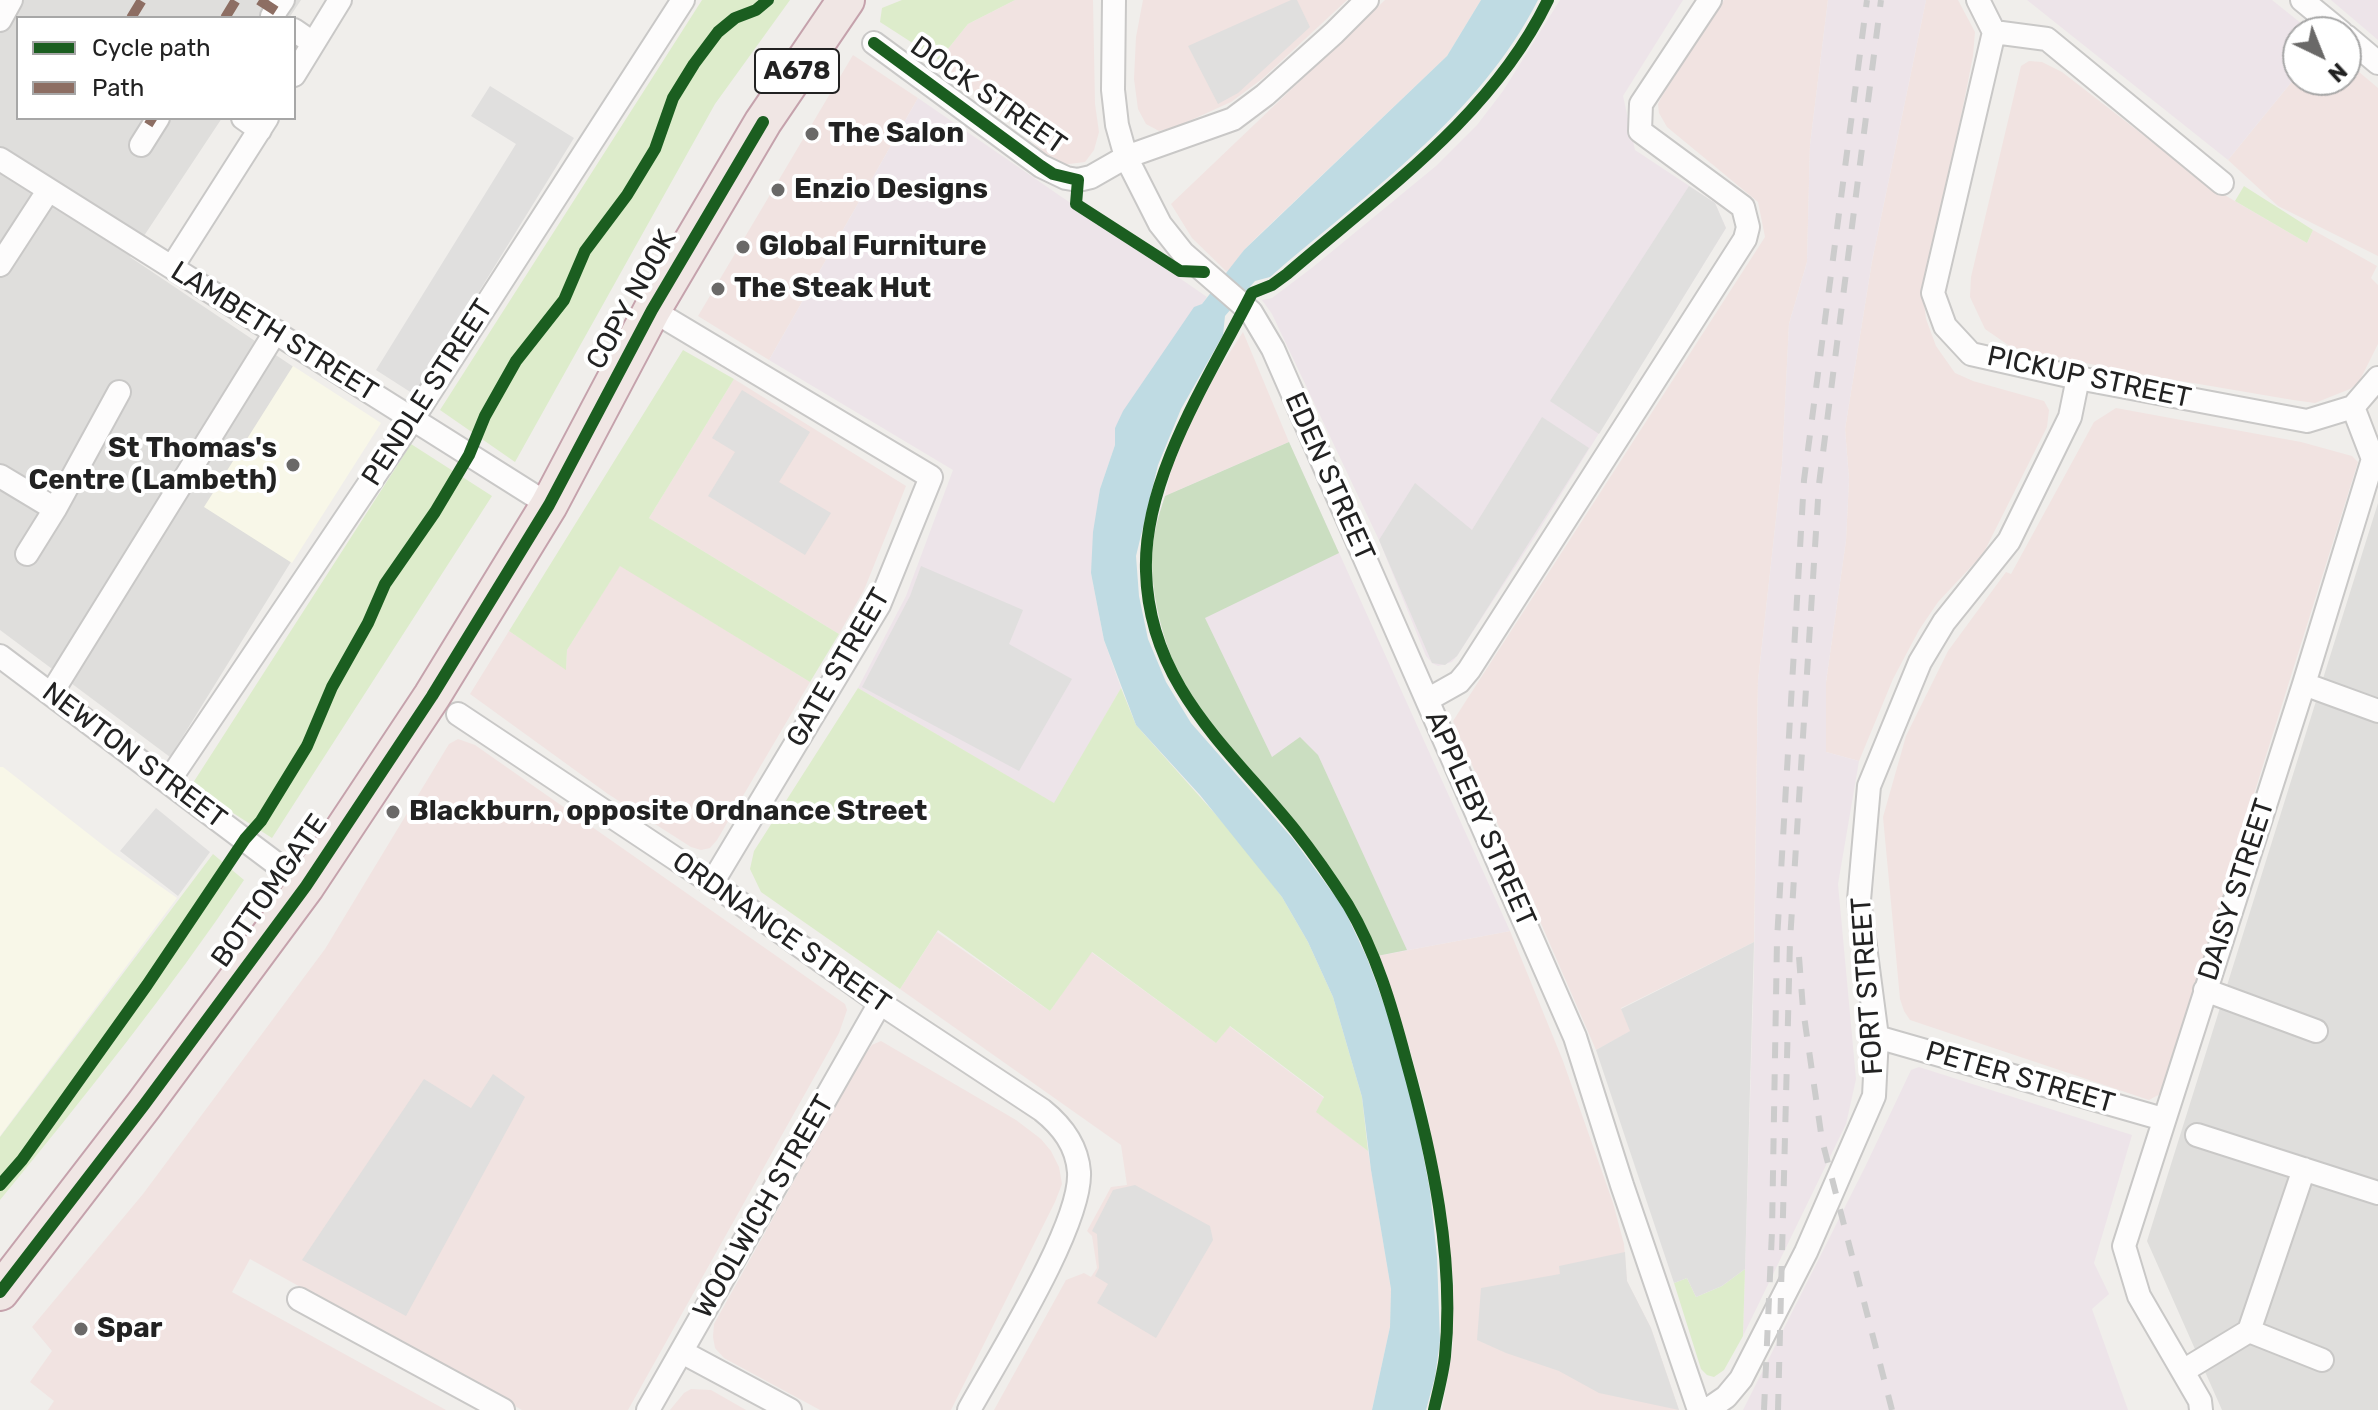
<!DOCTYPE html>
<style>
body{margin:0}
#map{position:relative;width:2378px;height:1410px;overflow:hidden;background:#f0eeeb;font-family:Rubik,sans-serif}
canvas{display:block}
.legend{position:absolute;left:16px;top:16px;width:280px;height:104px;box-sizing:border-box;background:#fff;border:2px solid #a7a7a7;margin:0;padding:10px 14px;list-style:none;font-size:24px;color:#222}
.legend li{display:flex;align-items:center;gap:16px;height:40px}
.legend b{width:40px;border:2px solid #a7a7a7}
.north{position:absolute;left:2282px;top:16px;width:80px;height:80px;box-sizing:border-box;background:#fff;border:2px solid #a7a7a7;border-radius:50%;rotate:137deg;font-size:22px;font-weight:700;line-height:32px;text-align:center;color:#222}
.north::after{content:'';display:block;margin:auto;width:28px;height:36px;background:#6a6968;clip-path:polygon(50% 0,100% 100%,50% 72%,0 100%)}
</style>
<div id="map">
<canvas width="2378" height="1410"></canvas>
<ul class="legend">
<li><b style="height:10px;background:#1b5e20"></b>Cycle path</li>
<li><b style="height:10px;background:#8d6e63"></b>Path</li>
</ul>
<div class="north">N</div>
</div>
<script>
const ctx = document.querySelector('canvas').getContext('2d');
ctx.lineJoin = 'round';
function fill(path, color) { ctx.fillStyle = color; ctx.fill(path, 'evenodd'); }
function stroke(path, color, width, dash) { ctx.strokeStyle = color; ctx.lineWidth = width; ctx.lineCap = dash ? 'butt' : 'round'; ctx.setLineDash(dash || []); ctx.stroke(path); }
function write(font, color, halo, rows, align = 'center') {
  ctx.font = font + ' Rubik,sans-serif'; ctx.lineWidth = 8; ctx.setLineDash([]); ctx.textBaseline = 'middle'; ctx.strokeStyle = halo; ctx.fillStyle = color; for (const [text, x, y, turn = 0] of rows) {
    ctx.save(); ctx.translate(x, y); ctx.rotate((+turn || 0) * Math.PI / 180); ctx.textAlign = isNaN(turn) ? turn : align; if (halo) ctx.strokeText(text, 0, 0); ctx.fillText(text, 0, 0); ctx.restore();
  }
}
fill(new Path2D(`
 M 0,0 L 301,0 L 289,18 L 18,18 L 18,118 L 222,118 L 130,257 L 377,423 L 170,757 L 0,630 Z
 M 2378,503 L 2378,1410 L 2222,1410 L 2147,1241 Z`), '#dfdedc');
fill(new Path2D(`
 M 1015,0 L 1093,0 L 1095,104 L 1099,132 L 1094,150 L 1085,162 L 1061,165 L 1047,155 L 939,60 L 968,24 Z
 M 1143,0 L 1347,0 L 1262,79 L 1231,102 L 1178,126 L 1159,131 L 1146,124 L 1138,109 L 1134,79 L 1136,37 Z
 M 1385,0 L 1481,0 L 1447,56 L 1260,234 L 1244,250 L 1228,273 L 1192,238 L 1171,204 Z
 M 1724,0 L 1828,0 L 1810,145 L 1807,262 L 1789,324 L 1782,465 L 1758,681 L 1754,942 L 1621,1008 L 1631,1031 L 1596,1050 L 1453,721 L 1765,237 L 1758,202 L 1667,127 L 1659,113 L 1658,104 L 1662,96 Z
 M 1926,0 L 1958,0 L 1975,32 L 1973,56 L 1924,302 L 1926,319 L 1936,346 L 1955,373 L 1973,381 L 2044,401 L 2049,410 L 2047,427 L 1983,554 L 1938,602 L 1919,630 L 1893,679 L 1859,761 L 1826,752 L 1826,682 L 1846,540 L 1849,479 L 1845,429 L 1872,261 Z
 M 853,55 L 918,98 L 769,360 L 698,316 Z
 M 2029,61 L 2042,62 L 2062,72 L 2209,186 L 2307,243 L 2313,230 L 2377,266 L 2371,278 L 2378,285 L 2378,344 L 2359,382 L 2350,389 L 2315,403 L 2293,400 L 2128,372 L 2011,347 L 1985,329 L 1970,297 L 1971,277 L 2021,66 Z
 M 2346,61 L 2378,88 L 2378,256 L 2278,206 L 2228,160 L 2298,74 L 2298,80 L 2346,80 Z
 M 1243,332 L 1289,442 L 1165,496 L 1176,450 L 1199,400 Z
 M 734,379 L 906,486 L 864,590 L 839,634 L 649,518 Z
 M 2116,408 L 2301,442 L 2352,456 L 2358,462 L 2238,845 L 2169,1085 L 2162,1093 L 2149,1100 L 1910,1020 L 1904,1011 L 1900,999 L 1883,817 L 1906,736 L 1948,651 L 2006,572 L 2011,574 L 2094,422 Z
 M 620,565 L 810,682 L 717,840 L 710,848 L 701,850 L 691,847 L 608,794 L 470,694 L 509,631 L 566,669 L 567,650 Z
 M 458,739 L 475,745 L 845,1004 L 847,1010 L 839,1033 L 628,1410 L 522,1410 L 250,1259 L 232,1292 L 446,1410 L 48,1410 L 54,1401 L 30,1382 L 52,1351 L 32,1327 L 143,1194 L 325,949 L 449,744 Z
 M 1510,931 L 1563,1061 L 1613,1203 L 1624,1244 L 1627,1281 L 1651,1328 L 1679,1410 L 1442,1410 L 1453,1346 L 1450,1285 L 1454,1285 L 1427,1111 L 1410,1050 L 1377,956 Z
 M 937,932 L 1050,1011 L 1091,952 L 1216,1043 L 1229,1026 L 1324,1098 L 1317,1112 L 1368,1151 L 1391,1289 L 1390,1327 L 1372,1410 L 994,1410 L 1066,1280 L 1084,1273 L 1091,1277 L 1097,1268 L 1092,1236 L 1087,1231 L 1111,1187 L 1127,1185 L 1121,1145 L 900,989 Z
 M 881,1041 L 1016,1120 L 1041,1139 L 1051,1151 L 1059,1167 L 1062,1184 L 1055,1202 L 951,1410 L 820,1410 L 724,1358 L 715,1348 L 713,1337 L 714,1324 L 863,1057 L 872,1045 Z
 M 691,1389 L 711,1390 L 746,1410 L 670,1410 L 684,1393 Z`), '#f1e3e1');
fill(new Path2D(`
 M 1560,0 L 1683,0 L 1623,96 L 1635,150 L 1715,203 L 1726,228 L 1536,535 L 1457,656 L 1452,662 L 1438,666 L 1432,663 L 1426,656 L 1379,540 L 1272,314 L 1262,300 L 1272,298 L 1313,267 L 1436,166 L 1477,125 L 1503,91 Z
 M 1828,0 L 1926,0 L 1872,261 L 1845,429 L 1849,479 L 1846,540 L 1826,682 L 1826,752 L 1859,761 L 1838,884 L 1856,1079 L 1846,1124 L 1743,1336 L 1754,970 L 1758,681 L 1782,465 L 1789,324 L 1807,262 L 1810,145 Z
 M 2027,0 L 2272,0 L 2312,32 L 2298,32 L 2298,74 L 2228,160 Z
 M 2331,0 L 2378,0 L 2378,40 Z
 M 918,98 L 1207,297 L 1115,428 L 1115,445 L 1100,489 L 1091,573 L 1104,640 L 1121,688 L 1055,804 L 858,688 L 906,596 L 953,470 L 769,360 Z
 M 1289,442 L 1510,931 L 1377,956 L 1342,884 L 1301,830 L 1213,728 L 1194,704 L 1175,663 L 1160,618 L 1152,559 L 1155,527 L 1165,496 Z
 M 1919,1067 L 2132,1135 L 2094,1263 L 2109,1294 L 2092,1309 L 2128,1410 L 1743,1410 L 1866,1165 L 1911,1070 Z`), '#ede4e9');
fill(new Path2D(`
 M 293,366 L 381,423 L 292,563 L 204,507 Z
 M 0,767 L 3,767 L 113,853 L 177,898 L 0,1136 Z`), '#f8f7e8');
fill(new Path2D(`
 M 702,0 L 790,0 L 715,104 L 515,462 L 440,410 Z
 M 902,0 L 1015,0 L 968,24 L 939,60 L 880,22 L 882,8 Z
 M 2244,186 L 2313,230 L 2307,243 L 2235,201 Z
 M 683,350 L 734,379 L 649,518 L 839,634 L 810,682 L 620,566 L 567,650 L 566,670 L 509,631 Z
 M 411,444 L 492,496 L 272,838 L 191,786 Z
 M 858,688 L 1054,803 L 1121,688 L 1136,725 L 1242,844 L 1282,897 L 1308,942 L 1333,997 L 1362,1097 L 1368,1151 L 1316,1112 L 1324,1097 L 1230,1026 L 1216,1043 L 1092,952 L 1050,1011 L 938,930 L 900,989 L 761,892 L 750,869 L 754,851 Z
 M 213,854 L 244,880 C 169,992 85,1096 0,1200 L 0,1137 Z
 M 1745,1269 L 1743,1336 L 1724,1370 L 1714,1377 L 1707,1375 L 1701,1369 L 1674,1283 L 1687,1278 L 1696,1297 L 1722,1286 Z`), '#ddeccb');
fill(new Path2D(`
 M 1289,442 L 1339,553 L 1205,618 L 1272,757 L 1300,737 L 1318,755 L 1407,950 L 1377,956 C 1348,882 1296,826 1246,767 C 1229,747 1210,727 1196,705 C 1170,666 1152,608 1152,561 C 1152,538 1158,517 1165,496 Z`), '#cbdec1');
fill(new Path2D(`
 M 1291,0 L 1297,0 L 1310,27 L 1238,93 L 1218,104 L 1188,46 Z
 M 490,86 L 574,138 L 415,395 L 376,370 L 516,144 L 471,116 Z
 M 1689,186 L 1715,203 L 1726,228 L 1599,434 L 1550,401 Z
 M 742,390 L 810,432 L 779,482 L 831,513 L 805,555 L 708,496 L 735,452 L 712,438 Z
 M 1542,417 L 1589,448 L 1457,656 L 1445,665 L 1432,663 L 1379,540 L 1415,483 L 1472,530 Z
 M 921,566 L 1023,610 L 1009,644 L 1072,679 L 1019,771 L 862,687 L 910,596 Z
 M 156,808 L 210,852 L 178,896 L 120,851 Z
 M 1754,942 L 1745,1269 L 1722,1286 L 1696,1297 L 1687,1278 L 1674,1283 L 1596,1050 L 1630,1031 L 1621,1009 Z
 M 493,1074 L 525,1097 L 406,1316 L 302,1260 L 424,1079 L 471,1108 Z
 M 1135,1185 L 1210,1226 L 1213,1240 L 1156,1338 L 1097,1303 L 1108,1284 L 1095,1276 L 1099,1268 L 1097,1234 L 1092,1231 L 1113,1190 Z
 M 1625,1252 L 1627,1281 L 1651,1328 L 1679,1410 L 1599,1393 L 1559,1371 L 1506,1353 L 1477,1340 L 1481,1288 L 1560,1274 L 1559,1266 Z`), '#e0dfde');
fill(new Path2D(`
 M 1481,0 L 1538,0 C 1479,116 1367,193 1270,277 L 1255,281 L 1225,316 L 1223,335 L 1181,409 L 1158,465 L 1136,556 L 1139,596 L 1148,639 L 1166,682 L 1191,723 L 1293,839 L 1343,907 L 1367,958 L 1392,1026 L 1417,1122 L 1430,1191 L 1437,1257 L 1440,1341 L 1435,1377 L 1426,1410 L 1372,1410 L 1390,1327 L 1391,1289 L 1371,1170 L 1362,1097 L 1333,997 L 1308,942 L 1282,897 L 1200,795 L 1136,725 L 1104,640 L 1091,573 L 1093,532 L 1100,489 L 1115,445 L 1115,428 L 1123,411 L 1194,307 L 1202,304 L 1244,250 L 1447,56 Z`), '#bfdbe3');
const minor = new Path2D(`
 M 1114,0 L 1113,90 L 1117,125 L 1126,157 L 1160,224 L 1183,253 L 1251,312 L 1273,349 L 1427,700
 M 1978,0 L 1994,32 L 2047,39 L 2222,183
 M 2302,0 L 2341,32
 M 275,18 L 272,16 L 283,0
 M 0,20 L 11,0
 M 294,30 L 313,43
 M 1994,32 L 1933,293 L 1945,326 L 1971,354 L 2078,378 L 2307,421 L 2353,407
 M 2346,36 L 2378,63
 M 874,43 L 1041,166 L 1066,178 L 1078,180 L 1091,177 L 1126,157 L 1233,119 L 1265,95 L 1334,33 L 1367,0
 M 294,75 L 340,0
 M 243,118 L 260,130
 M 141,145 L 158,118
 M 0,159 L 549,505
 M 0,265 L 48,191
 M 172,267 L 267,118
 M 652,310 L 931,477 L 879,605 L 712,883
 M 2353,407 L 2378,378
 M 0,476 L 55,509
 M 27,554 L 55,509 L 119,392
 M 0,656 L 306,886
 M 2304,684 L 2378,711
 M 51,694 L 276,331
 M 458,714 L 712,883 L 880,1003 L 1042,1110 C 1062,1126 1077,1145 1079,1172 C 1082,1225 997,1359 969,1410
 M 168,782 L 412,420 L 683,0
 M 2205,990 L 2316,1031
 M 1877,1037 L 2163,1119
 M 2197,1135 L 2378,1193
 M 299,1299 L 503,1410
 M 2249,1331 L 2322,1360
 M 682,1352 L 790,1410
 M 2183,1371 L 2249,1331 L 2304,1169
 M 648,1410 L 880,1003
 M 1699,1410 L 1622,1185 L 1575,1037 L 1427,700 L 1459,682 L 1469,670 L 1745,239 L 1748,227 L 1743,207 L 1640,131 L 1641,104 L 1710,0
 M 1707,1410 L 1726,1397 L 1741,1379 L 1806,1252 L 1874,1096 L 1877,1037 L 1859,900 L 1869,786 L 1920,662 L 1944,622 L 2009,541 L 2070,417 L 2078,378
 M 2201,1410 L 2200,1401 L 2139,1296 L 2124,1246 L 2304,684 L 2373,459 L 2353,407`);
const trunk = new Path2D(`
 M 0,1292 L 144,1105 L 306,886 L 432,696 L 549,505 L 652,310 L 763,122 L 846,0`);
stroke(minor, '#c9c8c7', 26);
stroke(trunk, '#c5a2ac', 40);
stroke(minor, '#fdfcfc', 22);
stroke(trunk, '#f0e6e4', 36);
stroke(new Path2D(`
 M 1799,957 L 1803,1009 L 1822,1140 L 1892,1410
 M 1764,1410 L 1772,1231 L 1777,940 L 1804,480 L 1867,0
 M 1778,1410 L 1790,941 L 1819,484 L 1881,0`), '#ccc', 6, [16, 16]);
stroke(new Path2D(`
 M 259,0 L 276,11
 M 131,18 L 142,0
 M 225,18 L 236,0
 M 147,118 L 155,123`), '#8d6e63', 10, [20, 10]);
stroke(new Path2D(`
 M 874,43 L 1041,166 L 1053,174 L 1078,180 L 1076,204 L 1180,271 L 1204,272
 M 0,1185 L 22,1160 L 147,985 L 245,839 L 261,821 L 307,746 L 332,687 L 368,623 L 385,584 L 435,512 L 469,455 L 485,416 L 516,361 L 564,300 L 585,251 L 627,195 L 655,149 L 673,98 L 694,64 L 718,32 L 735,18 L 756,10 L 768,0
 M 0,1292 L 144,1105 L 306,886 L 432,696 L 549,505 L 652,310 L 763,122
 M 1434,1410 C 1438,1392 1443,1374 1445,1356 C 1455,1259 1432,1153 1406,1060 C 1392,1007 1376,952 1348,905 C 1332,880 1314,854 1295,830 C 1229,748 1149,686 1146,571 C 1143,476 1211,375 1252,293 L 1272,285 L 1287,274 C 1382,192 1492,116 1548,0`), '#1b5e20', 12);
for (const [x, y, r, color] of [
 [812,134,8,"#6a6968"],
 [778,190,8,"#6a6968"],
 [743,247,8,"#6a6968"],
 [718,289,8,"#6a6968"],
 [293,465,8,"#6a6968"],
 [393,812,8,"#6a6968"],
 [81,1329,8,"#6a6968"]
]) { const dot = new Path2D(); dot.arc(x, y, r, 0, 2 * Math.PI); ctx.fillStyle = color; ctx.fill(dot); stroke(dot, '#fff', 3); }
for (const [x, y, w] of [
 [797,71,84]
]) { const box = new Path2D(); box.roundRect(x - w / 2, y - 22, w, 44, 6); ctx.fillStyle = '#fff'; ctx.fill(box); stroke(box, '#222', 2); }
write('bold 26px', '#222', null, [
 ["A678",797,71]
]);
write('28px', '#222', '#fff', [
 ["DOCK STREET",988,96,35],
 ["COPY NOOK",632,300,-61],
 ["LAMBETH STREET",274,332,32],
 ["PICKUP STREET",2089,378,12],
 ["PENDLE STREET",428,393,-57],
 ["EDEN STREET",1329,477,66],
 ["GATE STREET",839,668,-60],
 ["NEWTON STREET",134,756,37],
 ["APPLEBY STREET",1480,819,66],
 ["DAISY STREET",2237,890,-72],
 ["BOTTOMGATE",270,891,-55],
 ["ORDNANCE STREET",781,933,35],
 ["FORT STREET",1868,986,-94],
 ["PETER STREET",2020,1078,16],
 ["WOOLWICH STREET",764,1207,-60]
]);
write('bold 28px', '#222', '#fff', [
 ["The Salon",828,134],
 ["Enzio Designs",794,190],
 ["Global Furniture",759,247],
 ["The Steak Hut",734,289],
 ["St Thomas's",277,449,"right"],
 ["Centre (Lambeth)",277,481,"right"],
 ["Blackburn, opposite Ordnance Street",409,812],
 ["Spar",97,1329]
], 'left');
</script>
